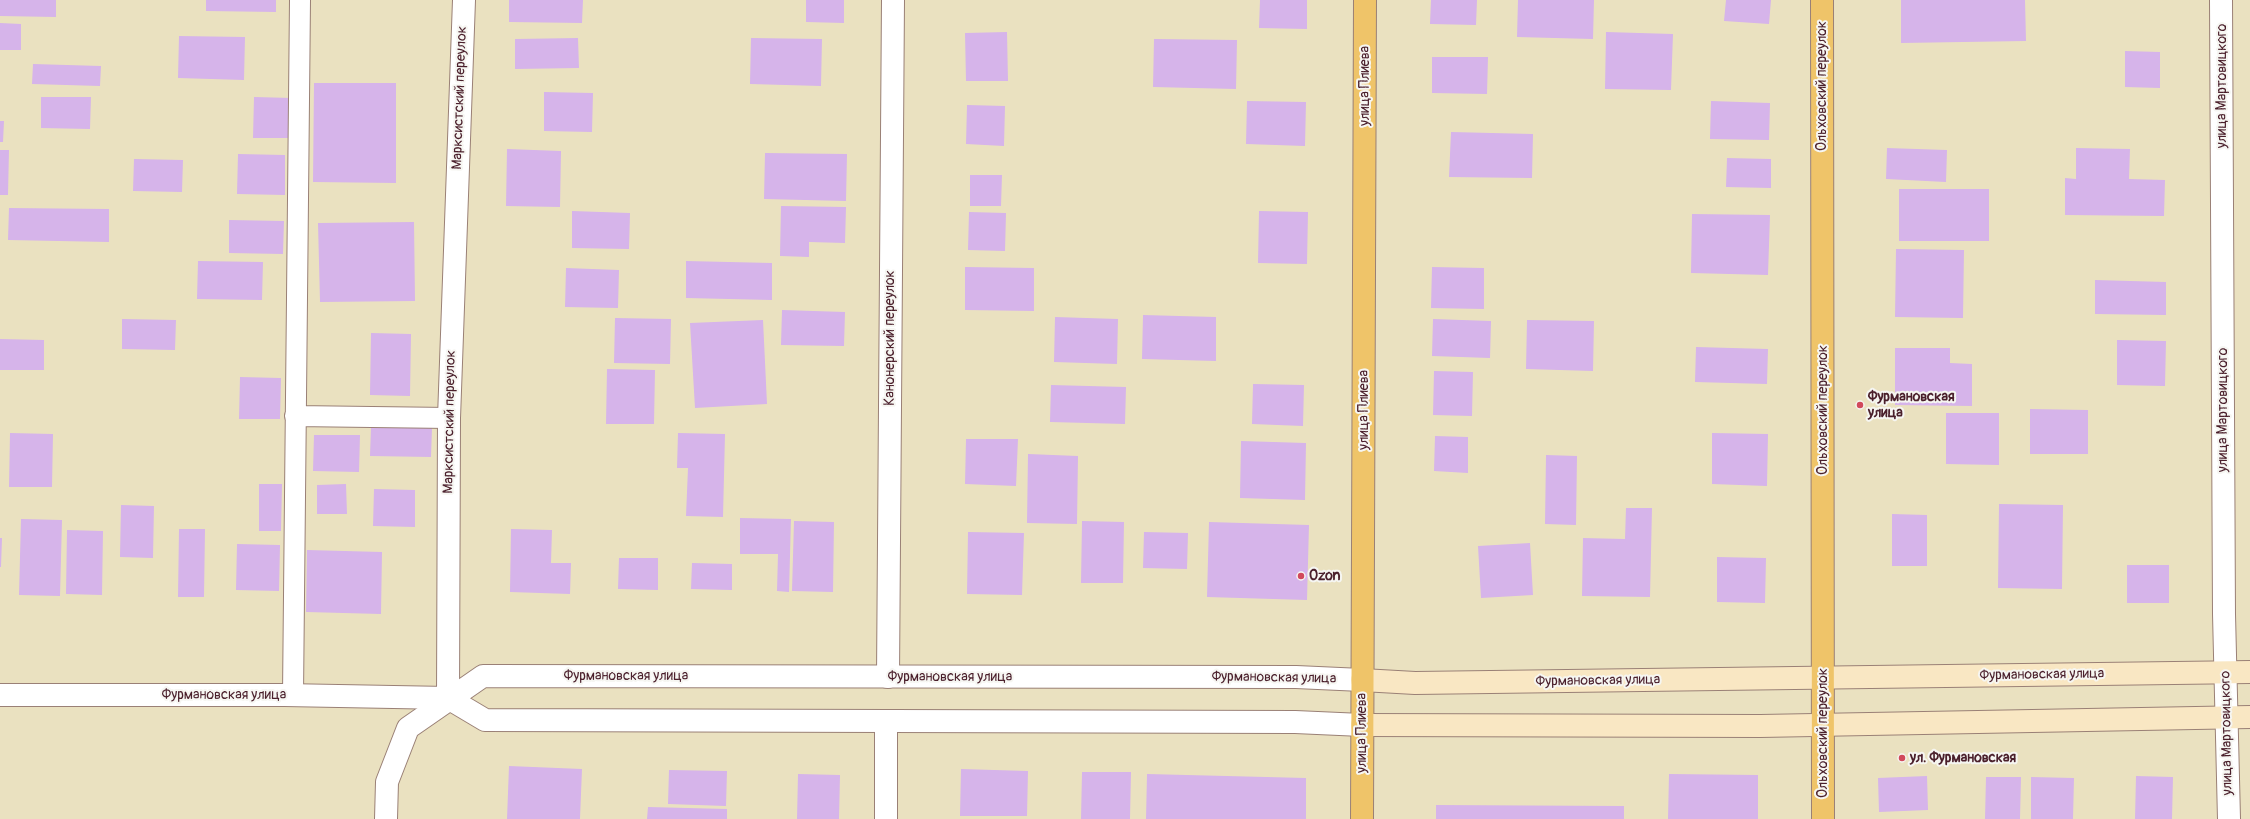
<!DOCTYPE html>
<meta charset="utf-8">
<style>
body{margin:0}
canvas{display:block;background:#eae1c0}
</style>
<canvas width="2250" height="819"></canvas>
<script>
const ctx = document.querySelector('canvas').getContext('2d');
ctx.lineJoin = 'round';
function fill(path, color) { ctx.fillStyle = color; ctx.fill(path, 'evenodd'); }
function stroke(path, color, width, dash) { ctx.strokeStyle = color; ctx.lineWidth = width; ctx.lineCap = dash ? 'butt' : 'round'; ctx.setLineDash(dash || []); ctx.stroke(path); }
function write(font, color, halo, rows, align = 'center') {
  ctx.font = font + ' Pangolin,sans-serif'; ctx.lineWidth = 4; ctx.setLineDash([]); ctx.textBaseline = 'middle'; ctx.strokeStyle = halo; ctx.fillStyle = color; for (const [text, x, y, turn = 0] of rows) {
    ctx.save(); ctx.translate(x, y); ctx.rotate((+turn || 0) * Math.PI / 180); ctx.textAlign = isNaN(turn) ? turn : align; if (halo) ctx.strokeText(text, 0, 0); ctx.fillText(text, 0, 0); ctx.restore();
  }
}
fill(new Path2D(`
 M 0,0 L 56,0 L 56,17 L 0,16 Z
 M 206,0 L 276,0 L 276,12 L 206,11 Z
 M 509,0 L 583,0 L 582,23 L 509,22 Z
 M 806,0 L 844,0 L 844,23 L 806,22 Z
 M 1260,0 L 1307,0 L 1307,29 L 1259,28 Z
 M 1431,0 L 1477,0 L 1476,25 L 1430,24 Z
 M 1518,0 L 1594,0 L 1593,39 L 1517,37 Z
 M 1726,0 L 1771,0 L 1769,24 L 1724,21 Z
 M 1901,0 L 2025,0 L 2026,41 L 1901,43 Z
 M 0,23 L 21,24 L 21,50 L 0,50 Z
 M 1007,32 L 1008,81 L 966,81 L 965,33 Z
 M 1606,32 L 1673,34 L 1671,90 L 1605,89 Z
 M 179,36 L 245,37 L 244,80 L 178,78 Z
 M 578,38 L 579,68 L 515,69 L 515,39 Z
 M 751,38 L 822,39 L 821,86 L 750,84 Z
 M 1154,39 L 1237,40 L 1236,89 L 1153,87 Z
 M 2125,51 L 2160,52 L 2160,88 L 2125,87 Z
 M 1432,57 L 1488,57 L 1487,94 L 1432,93 Z
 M 33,64 L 101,66 L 100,86 L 32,84 Z
 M 314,83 L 396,83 L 396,183 L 313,182 Z
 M 544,92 L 593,93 L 592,132 L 544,131 Z
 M 41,97 L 91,97 L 90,129 L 41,128 Z
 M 254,97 L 292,98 L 292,138 L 253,138 Z
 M 1247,101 L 1306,102 L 1305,146 L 1246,144 Z
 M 1711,101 L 1770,103 L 1769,140 L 1710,139 Z
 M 967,105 L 1005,106 L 1004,146 L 966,144 Z
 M 0,121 L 4,121 L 3,142 L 0,142 Z
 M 1451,132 L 1533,134 L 1532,178 L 1449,177 Z
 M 1887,148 L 1947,150 L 1946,182 L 1886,179 Z
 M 2076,148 L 2130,149 L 2129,179 L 2165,180 L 2164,216 L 2065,215 L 2065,178 L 2076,179 Z
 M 507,149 L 561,151 L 560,207 L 506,206 Z
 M 0,150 L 9,150 L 8,195 L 0,195 Z
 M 765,153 L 847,154 L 846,201 L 764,199 Z
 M 238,154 L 285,155 L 285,195 L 237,194 Z
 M 1727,158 L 1771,159 L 1771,188 L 1726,187 Z
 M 134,159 L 183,160 L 182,192 L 133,191 Z
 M 970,175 L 1002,175 L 1001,206 L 970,206 Z
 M 1899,189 L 1989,189 L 1989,241 L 1899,241 Z
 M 781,206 L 846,207 L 845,243 L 809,242 L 809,257 L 780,256 Z
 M 9,208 L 109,209 L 109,242 L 8,240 Z
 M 572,211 L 630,213 L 629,249 L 572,248 Z
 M 1259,211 L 1308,212 L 1307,264 L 1258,263 Z
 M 969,212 L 1006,213 L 1005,251 L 968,250 Z
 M 1692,214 L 1770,215 L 1768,275 L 1691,273 Z
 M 229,220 L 284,221 L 283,254 L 229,253 Z
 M 414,222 L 415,301 L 320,302 L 318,223 Z
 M 1896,249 L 1964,250 L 1963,318 L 1895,317 Z
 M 198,261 L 263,262 L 262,300 L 197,299 Z
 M 686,261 L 772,263 L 772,300 L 686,298 Z
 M 965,267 L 1034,268 L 1034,311 L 965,310 Z
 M 1432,267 L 1484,268 L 1484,309 L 1431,308 Z
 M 566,268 L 619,270 L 618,308 L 565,307 Z
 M 2095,280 L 2166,282 L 2166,315 L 2095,314 Z
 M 782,310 L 845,312 L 844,346 L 781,345 Z
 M 1143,315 L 1216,317 L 1216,361 L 1142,359 Z
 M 1055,317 L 1118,319 L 1117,364 L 1054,362 Z
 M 615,318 L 671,319 L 670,364 L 614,363 Z
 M 122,319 L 176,320 L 175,350 L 122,349 Z
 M 1433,319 L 1491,321 L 1490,358 L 1432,356 Z
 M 763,320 L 767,404 L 695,408 L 690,323 Z
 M 1527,320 L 1594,321 L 1593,371 L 1526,369 Z
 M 371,333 L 411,334 L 410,396 L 370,395 Z
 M 0,339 L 44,340 L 44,370 L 0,370 Z
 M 2117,340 L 2166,341 L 2165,386 L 2117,385 Z
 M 1696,347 L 1768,349 L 1767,384 L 1695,382 Z
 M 1895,348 L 1950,348 L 1950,363 L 1972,364 L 1972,406 L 1895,405 Z
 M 607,369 L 655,370 L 654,424 L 606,424 Z
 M 1434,371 L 1473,372 L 1472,416 L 1433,415 Z
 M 240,377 L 281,378 L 280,419 L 239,419 Z
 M 1253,384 L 1304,385 L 1303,426 L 1252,424 Z
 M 1051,385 L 1126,387 L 1125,424 L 1050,422 Z
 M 2030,409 L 2088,410 L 2088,454 L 2030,454 Z
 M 1946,413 L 1999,413 L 1999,465 L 1946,464 Z
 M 371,427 L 432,428 L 431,457 L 370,456 Z
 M 10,433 L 53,434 L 52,487 L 9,487 Z
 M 678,433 L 725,434 L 723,517 L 686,516 L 688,468 L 677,468 Z
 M 1712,433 L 1768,434 L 1767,486 L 1712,484 Z
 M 314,435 L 360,435 L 359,472 L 313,471 Z
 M 1435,436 L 1468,437 L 1468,473 L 1434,471 Z
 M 966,439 L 1018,439 L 1016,486 L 965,484 Z
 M 1241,441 L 1306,443 L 1305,500 L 1240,498 Z
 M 1028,454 L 1078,456 L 1077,524 L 1027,523 Z
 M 1546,455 L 1577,456 L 1576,525 L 1545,524 Z
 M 259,484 L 282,484 L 281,531 L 259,531 Z
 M 346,484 L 347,514 L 317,514 L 317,485 Z
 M 374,489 L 415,490 L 415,527 L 373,526 Z
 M 1999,504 L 2063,505 L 2062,589 L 1998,588 Z
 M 121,505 L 154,506 L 153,558 L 120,557 Z
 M 1626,508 L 1652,508 L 1650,597 L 1582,596 L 1583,538 L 1625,539 Z
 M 1892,514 L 1927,515 L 1927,566 L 1892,566 Z
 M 740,518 L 791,519 L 789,592 L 777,591 L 778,554 L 740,554 Z
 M 21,519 L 62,520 L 60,596 L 19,595 Z
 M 794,521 L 834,522 L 833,592 L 792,591 Z
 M 1082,521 L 1124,522 L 1123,583 L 1081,583 Z
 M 1209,522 L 1309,525 L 1307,600 L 1207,597 Z
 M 179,529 L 205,529 L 204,597 L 178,597 Z
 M 511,529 L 552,530 L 551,563 L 571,563 L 570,594 L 510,592 Z
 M 67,530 L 103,531 L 102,595 L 66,594 Z
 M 968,532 L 1024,533 L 1022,595 L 967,594 Z
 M 1144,532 L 1188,533 L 1187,569 L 1143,568 Z
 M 0,538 L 2,538 L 1,567 L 0,567 Z
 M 1530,543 L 1533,595 L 1481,598 L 1478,546 Z
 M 237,544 L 280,545 L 279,591 L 236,590 Z
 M 307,550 L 382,552 L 381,614 L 306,612 Z
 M 1717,557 L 1766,558 L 1765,603 L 1717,602 Z
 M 619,558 L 658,558 L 658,590 L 618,589 Z
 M 692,563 L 732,564 L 732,590 L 691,589 Z
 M 2127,565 L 2169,565 L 2169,603 L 2127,603 Z
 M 509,766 L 582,769 L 580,819 L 507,819 Z
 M 961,769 L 1028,771 L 1027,816 L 960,816 Z
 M 669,770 L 727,771 L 726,806 L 668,804 Z
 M 1082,772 L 1131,772 L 1130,819 L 1081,819 Z
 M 798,774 L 840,775 L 839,819 L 797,819 Z
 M 1147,774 L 1306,778 L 1306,819 L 1146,819 Z
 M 1669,774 L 1758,775 L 1758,819 L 1668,819 Z
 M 1927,776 L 1928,810 L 1879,812 L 1878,778 Z
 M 2136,776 L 2173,777 L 2172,819 L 2135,819 Z
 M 1986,777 L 2021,777 L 2020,819 L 1985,819 Z
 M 2031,777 L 2074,778 L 2073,819 L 2031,819 Z
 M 1436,805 L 1624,806 L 1624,819 L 1436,819 Z
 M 648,807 L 727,809 L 727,819 L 647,819 Z`), '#d6b4ea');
const service = new Path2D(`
 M 295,416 L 449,418
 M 293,695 L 300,0`);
const minor = new Path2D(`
 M 888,677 L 893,0
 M 0,695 L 284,695 L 448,698 L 449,418 L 464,0
 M 886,721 L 886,819`);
const tertiary = new Path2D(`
 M 2221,0 L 2224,614 L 2229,819
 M 448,698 L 485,720 L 1295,722 L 1362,725
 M 386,819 L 387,782 L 408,728 L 483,676 L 1296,677 L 1362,680`);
const secondary = new Path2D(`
 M 1362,680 L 1415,683 L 2250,672
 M 1362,725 L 1760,726 L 2250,717`);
const primary = new Path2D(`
 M 1822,0 L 1823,819
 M 1362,819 L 1365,0`);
stroke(service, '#9a8076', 22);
stroke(minor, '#9a8076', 24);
stroke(tertiary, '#9a8076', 24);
stroke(secondary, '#9a8076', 24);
stroke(primary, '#9a8076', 24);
stroke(service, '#fff', 20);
stroke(minor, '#fff', 22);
stroke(tertiary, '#fff', 22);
stroke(secondary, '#f9e7c3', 22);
stroke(primary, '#efc469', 22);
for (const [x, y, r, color] of [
 [1860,405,4,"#d1495b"],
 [1301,576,4,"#d1495b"],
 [1902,758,4,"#d1495b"]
]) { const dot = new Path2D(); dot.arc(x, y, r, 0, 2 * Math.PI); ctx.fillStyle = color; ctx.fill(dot); stroke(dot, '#f6f6f2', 1.5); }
write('14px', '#4a1f2b', '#f6f6f2', [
 ["улица Плиева",1365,86,-90],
 ["Ольховский переулок",1822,86,-90],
 ["улица Мартовицкого",2222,86,-90],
 ["Марксистский переулок",460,98,-88],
 ["Канонерский переулок",890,338,-90],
 ["улица Плиева",1364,410,-90],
 ["Ольховский переулок",1823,410,-90],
 ["улица Мартовицкого",2223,410,-90],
 ["Марксистский переулок",450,422,-89],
 ["Фурмановская улица",2042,675,-1],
 ["Фурмановская улица",626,676],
 ["Фурмановская улица",950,677],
 ["Фурмановская улица",1274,678,1],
 ["Фурмановская улица",1598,681,-1],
 ["Фурмановская улица",224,695],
 ["улица Плиева",1362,733,-90],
 ["Ольховский переулок",1823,733,-90],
 ["улица Мартовицкого",2227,733,-91]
]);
write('bold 14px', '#4a1f2b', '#f6f6f2', [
 ["Фурмановская",1868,397],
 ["улица",1868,413],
 ["Ozon",1309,576],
 ["ул. Фурмановская",1910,758]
], 'left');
</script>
